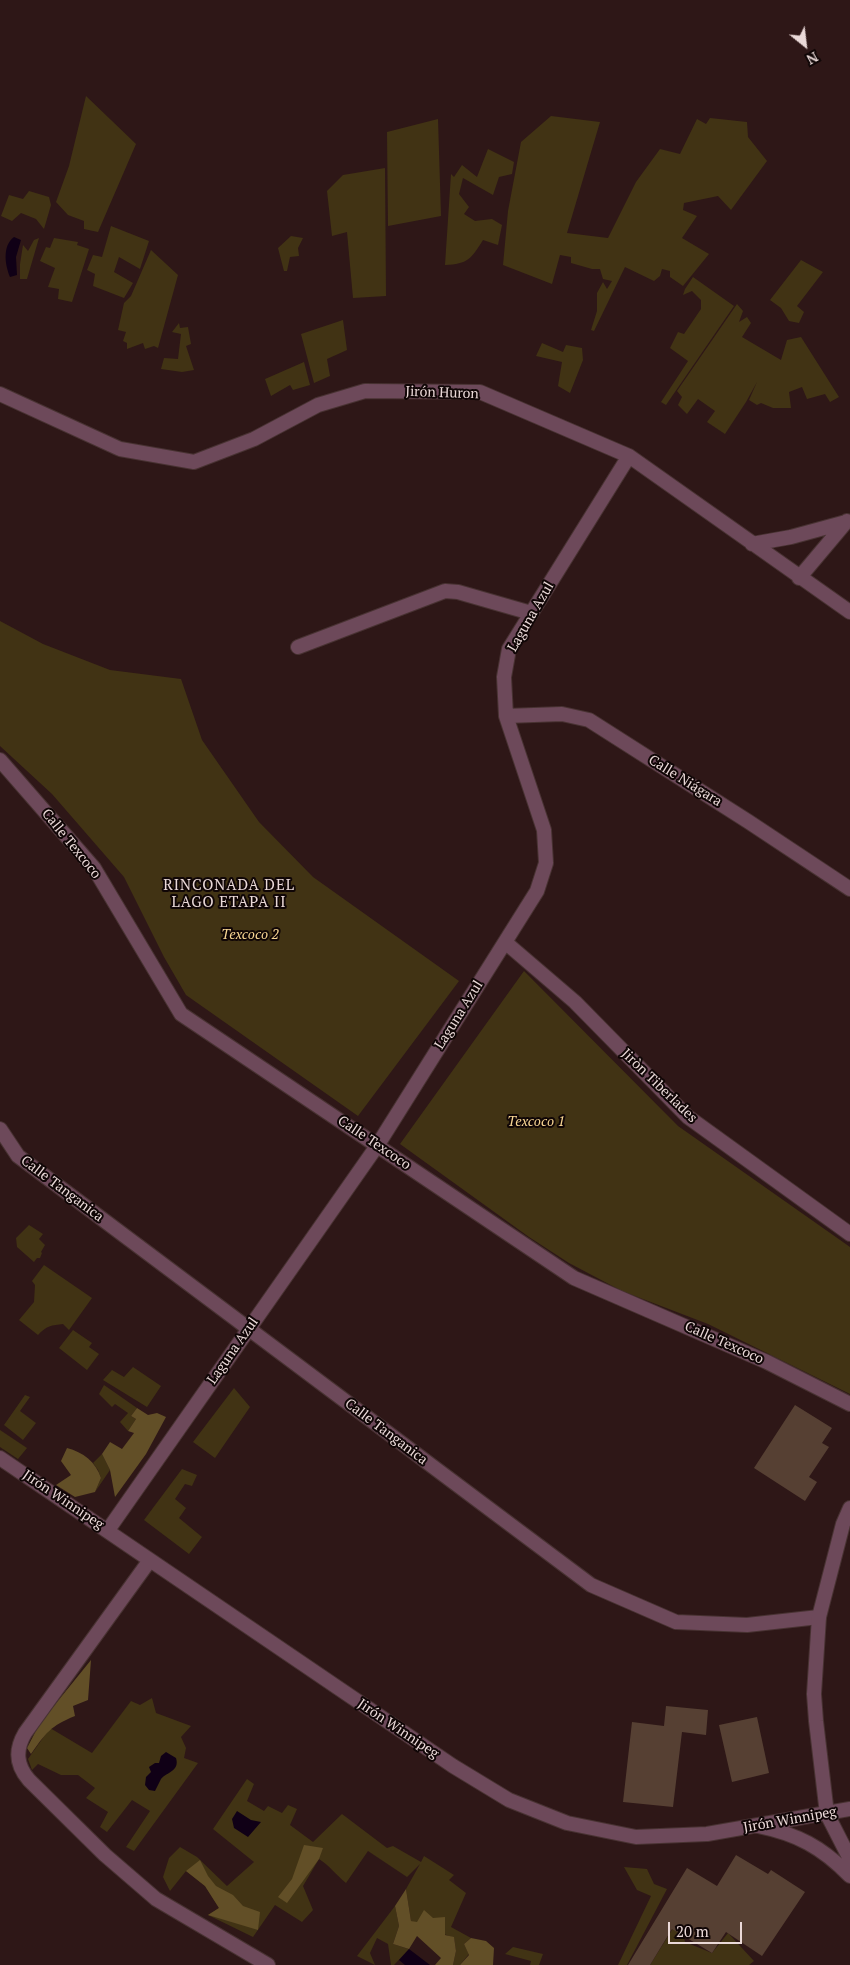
<!DOCTYPE html>
<meta charset="utf-8">
<style>
body{margin:0}
#map{position:relative;width:850px;height:1965px;overflow:hidden;background:#2e1717;font-family:"PT Serif",serif}
canvas{display:block}
.north{position:absolute;left:780px;top:20px;width:50px;height:50px;-webkit-text-stroke:4px #100606;paint-order:stroke;rotate:151deg;font-size:14px;font-weight:700;line-height:20px;text-align:center;color:#ead9d8}
.north::after{content:'';display:block;margin:auto;width:18px;height:22px;background:#ead9d8;clip-path:polygon(50% 0,100% 100%,50% 72%,0 100%)}
.scale{position:absolute;left:668px;top:1922px;width:74px;height:22px;box-sizing:border-box;border:2px solid #ead9d8;border-top:0;padding-left:6px;font-size:15px;line-height:18px;white-space:nowrap;color:#ead9d8;-webkit-text-stroke:4px #100606;paint-order:stroke}
</style>
<div id="map">
<canvas width="850" height="1965"></canvas>
<div class="north">N</div>
<div class="scale">20 m</div>
</div>
<script>
const ctx = document.querySelector('canvas').getContext('2d');
ctx.lineJoin = 'round';
function fill(path, color) { ctx.fillStyle = color; ctx.fill(path, 'evenodd'); }
function stroke(path, color, width, dash) { ctx.strokeStyle = color; ctx.lineWidth = width; ctx.lineCap = dash ? 'butt' : 'round'; ctx.setLineDash(dash || []); ctx.stroke(path); }
function write(font, color, halo, rows, align = 'center') {
  ctx.font = font + ' "PT Serif",serif'; ctx.lineWidth = 4; ctx.setLineDash([]); ctx.textBaseline = 'middle'; ctx.strokeStyle = halo; ctx.fillStyle = color; for (const [text, x, y, turn = 0] of rows) {
    ctx.save(); ctx.translate(x, y); ctx.rotate((+turn || 0) * Math.PI / 180); ctx.textAlign = isNaN(turn) ? turn : align; if (halo) ctx.strokeText(text, 0, 0); ctx.fillText(text, 0, 0); ctx.restore();
  }
}
fill(new Path2D(`
 M 86,96 L 136,144 L 98,232 L 84,229 L 84,221 L 68,215 L 56,202 L 69,166 Z
 M 551,116 L 600,122 L 567,233 L 608,238 L 636,182 L 660,149 L 680,154 L 697,119 L 706,124 L 710,118 L 747,122 L 748,137 L 767,161 L 731,210 L 718,196 L 684,203 L 683,210 L 697,216 L 682,238 L 709,254 L 683,286 L 670,277 L 670,271 L 662,269 L 660,276 L 654,281 L 625,267 L 594,331 L 591,330 L 597,311 L 597,293 L 603,282 L 607,289 L 612,281 L 603,279 L 600,269 L 592,269 L 571,263 L 571,257 L 560,255 L 552,284 L 503,265 L 508,211 L 521,142 Z
 M 438,119 L 441,216 L 388,226 L 387,132 Z
 M 488,149 L 514,162 L 512,174 L 499,177 L 493,195 L 463,178 L 459,194 L 469,207 L 464,214 L 475,221 L 492,219 L 502,225 L 498,245 L 483,240 C 471,259 468,264 445,265 L 451,174 L 454,177 L 462,165 L 477,177 Z
 M 385,168 L 386,296 L 353,298 L 347,232 L 332,236 L 327,191 L 343,175 Z
 M 29,191 L 49,197 L 51,205 L 44,229 L 36,219 L 21,213 L 12,221 L 1,216 L 9,195 L 23,199 Z
 M 111,226 L 149,241 L 140,269 L 119,257 L 114,272 L 133,283 L 124,298 L 93,286 L 95,274 L 87,270 L 93,255 L 102,257 Z
 M 291,236 L 303,238 L 298,248 L 299,256 L 290,257 L 287,271 L 284,271 L 278,248 Z
 M 39,238 L 27,279 L 20,279 L 20,264 L 23,245 L 28,251 L 34,240 Z
 M 54,238 L 78,242 L 77,245 L 89,249 L 72,302 L 58,299 L 59,289 L 48,287 L 55,268 L 40,261 L 46,247 L 50,248 Z
 M 151,250 L 178,275 L 158,348 L 154,346 L 145,349 L 143,343 L 127,349 L 127,343 L 123,341 L 126,332 L 118,330 L 124,303 L 131,296 Z
 M 801,260 L 823,272 L 797,306 L 804,312 L 799,323 L 789,321 L 781,308 L 770,300 Z
 M 693,277 L 734,306 L 666,405 L 661,402 L 688,361 L 670,348 L 678,332 L 684,334 L 701,309 L 701,300 L 692,291 L 683,295 L 685,289 Z
 M 737,304 L 743,311 L 739,322 L 747,317 L 751,323 L 742,337 L 781,360 L 787,340 L 801,337 L 839,397 L 830,402 L 825,394 L 807,399 L 802,387 L 789,392 L 791,408 L 773,408 L 761,403 L 757,405 L 749,400 L 757,382 L 746,402 L 725,434 L 707,422 L 715,411 L 698,399 L 687,414 L 678,405 L 682,397 L 677,391 Z
 M 343,320 L 347,350 L 327,359 L 330,376 L 314,383 L 301,334 Z
 M 179,323 L 180,328 L 188,327 L 191,344 L 186,346 L 194,370 L 182,372 L 161,369 L 164,358 L 178,359 L 181,334 L 172,332 Z
 M 542,343 L 563,352 L 566,345 L 582,348 L 583,360 L 570,393 L 558,386 L 562,362 L 536,356 Z
 M 304,362 L 310,385 L 293,390 L 290,385 L 271,396 L 265,379 Z
 M 0,621 L 43,644 L 110,670 L 181,679 L 202,740 L 259,822 L 313,877 L 459,981 L 358,1116 L 186,995 L 164,957 L 124,877 L 52,794 L 0,746 Z
 M 524,971 L 678,1126 L 850,1247 L 850,1394 L 708,1324 L 622,1291 L 569,1263 L 529,1237 L 400,1144 Z
 M 29,1225 L 43,1234 L 39,1239 L 45,1245 L 41,1252 L 42,1253 L 40,1258 L 37,1258 L 34,1262 L 17,1247 L 16,1238 Z
 M 44,1265 L 92,1298 L 69,1330 L 63,1324 C 52,1325 46,1326 38,1335 L 19,1320 L 34,1302 L 35,1285 L 32,1281 Z
 M 73,1330 L 92,1343 L 89,1347 L 99,1354 L 87,1370 L 59,1348 Z
 M 133,1367 L 161,1386 L 147,1407 L 103,1380 L 112,1370 L 124,1377 Z
 M 104,1385 L 137,1408 L 131,1416 L 136,1419 L 128,1431 L 120,1422 L 128,1413 L 115,1404 L 112,1407 L 99,1394 Z
 M 234,1388 L 250,1407 L 215,1458 L 193,1442 Z
 M 25,1395 L 30,1397 L 20,1411 L 36,1423 L 23,1440 L 4,1425 Z
 M 0,1430 L 27,1448 L 18,1459 L 0,1447 Z
 M 102,1454 L 110,1470 L 95,1492 L 101,1478 L 98,1470 L 93,1463 Z
 M 182,1469 L 197,1475 L 192,1486 L 185,1484 L 175,1499 L 186,1508 L 179,1518 L 202,1537 L 189,1554 L 144,1520 Z
 M 152,1698 L 156,1713 L 191,1726 L 181,1737 L 186,1748 L 184,1758 L 198,1763 L 134,1851 L 126,1847 L 150,1811 L 132,1800 L 107,1832 L 100,1827 L 108,1812 L 86,1798 L 95,1788 L 78,1775 L 61,1775 L 38,1764 L 32,1770 L 28,1759 L 50,1728 L 92,1753 L 131,1701 L 140,1705 Z
 M 247,1779 L 254,1784 L 247,1801 L 264,1811 L 268,1806 L 282,1813 L 288,1805 L 297,1809 L 290,1825 L 313,1842 L 342,1814 L 387,1848 L 393,1846 L 421,1862 L 424,1856 L 454,1875 L 449,1880 L 466,1893 L 451,1927 L 471,1938 L 464,1944 L 469,1954 L 460,1965 L 453,1965 L 456,1951 L 454,1938 L 411,1921 L 406,1889 L 420,1864 L 407,1877 L 368,1851 L 346,1883 C 336,1875 330,1866 319,1859 L 303,1886 L 313,1910 L 302,1922 L 275,1905 L 253,1937 L 208,1915 L 219,1908 L 205,1886 L 186,1871 L 170,1891 L 163,1877 L 169,1858 L 180,1847 L 197,1857 L 227,1886 L 254,1862 L 213,1829 Z
 M 624,1867 L 647,1869 L 654,1884 L 667,1889 L 627,1965 L 618,1965 L 651,1896 L 637,1890 Z
 M 395,1906 L 399,1926 L 393,1944 L 409,1949 L 394,1965 L 391,1965 L 388,1944 L 377,1938 L 370,1953 L 375,1965 L 357,1956 Z
 M 675,1925 L 683,1932 L 685,1942 L 712,1953 L 728,1933 L 754,1961 L 749,1965 L 650,1965 Z
 M 513,1947 L 543,1954 L 539,1965 L 530,1965 L 531,1961 L 505,1954 Z`), '#413314');
fill(new Path2D(`
 M 137,1408 L 148,1415 L 157,1413 L 166,1417 L 146,1454 L 115,1497 L 110,1470 L 102,1454 L 110,1442 L 122,1449 L 134,1433 L 128,1431 L 136,1419 L 131,1416 Z
 M 67,1448 C 83,1452 96,1462 101,1478 L 95,1492 L 75,1497 L 56,1485 L 71,1475 L 61,1461 Z
 M 91,1660 L 88,1700 L 73,1706 L 75,1716 C 50,1726 46,1733 31,1754 L 27,1748 L 40,1723 Z
 M 304,1845 L 323,1848 L 319,1859 L 287,1903 L 278,1897 L 292,1879 Z
 M 200,1860 L 208,1876 L 216,1886 L 233,1895 L 243,1906 L 260,1912 L 258,1930 L 208,1915 L 219,1908 L 205,1886 L 186,1871 Z
 M 406,1889 L 411,1921 L 417,1922 L 424,1910 L 433,1918 L 445,1917 L 445,1935 L 454,1937 L 456,1951 L 453,1965 L 435,1965 L 441,1958 L 417,1936 L 409,1949 L 393,1944 L 399,1926 L 395,1906 Z
 M 471,1938 L 486,1941 L 494,1948 L 493,1965 L 460,1965 L 469,1955 L 464,1944 Z`), '#624f27');
fill(new Path2D(`
 M 14,237 L 21,240 L 16,257 L 17,275 L 10,277 C 5,265 2,246 14,237 Z
 M 166,1752 L 176,1758 C 180,1771 167,1772 161,1779 C 159,1783 157,1787 155,1791 L 149,1790 L 145,1785 L 146,1777 L 151,1772 L 149,1767 L 155,1763 L 159,1763 L 161,1756 Z
 M 237,1811 L 251,1820 L 261,1822 L 248,1837 L 234,1828 L 232,1819 Z
 M 409,1949 L 430,1965 L 405,1965 L 399,1960 Z`), '#100016');
fill(new Path2D(`
 M 795,1405 L 832,1428 L 822,1443 L 829,1447 L 809,1477 L 817,1482 L 805,1501 L 754,1468 Z
 M 666,1706 L 708,1710 L 706,1735 L 682,1732 L 673,1807 L 623,1802 L 632,1722 L 664,1726 Z
 M 757,1717 L 769,1773 L 732,1782 L 719,1725 Z
 M 736,1855 L 768,1874 L 771,1870 L 805,1892 L 762,1956 L 726,1932 L 712,1953 L 672,1929 L 650,1965 L 628,1965 L 687,1868 L 717,1886 Z`), '#564033');
const minor = new Path2D(`
 M 0,394 L 120,449 L 194,462 L 254,439 L 318,405 L 365,391 L 480,392 L 629,456 L 850,612
 M 752,544 L 791,537 L 846,522
 M 799,578 L 847,521
 M 298,647 L 445,591 L 458,592 L 531,613
 M 506,716 L 562,714 L 589,720 L 749,822 L 850,889
 M 0,760 L 94,868 L 181,1014 L 574,1278 L 767,1362 L 850,1404
 M 505,942 L 575,1002 L 688,1117 L 850,1234
 M 0,1129 L 18,1156 L 591,1585 L 676,1622 L 747,1625 L 819,1617
 M 0,1458 L 453,1766 L 509,1800 L 567,1823 L 636,1837 L 707,1834 L 850,1809
 M 108,1530 L 377,1146 L 537,891 L 546,863 L 544,830 L 506,716 L 504,677 L 509,649 L 629,456
 M 150,1560 L 25,1733 C 15,1750 16,1765 29,1780 L 105,1855 L 156,1899 L 268,1965`);
const tertiary = new Path2D(`
 M 850,1508 L 843,1524 L 819,1617 L 814,1694 L 816,1721 L 827,1814 L 850,1859
 M 758,1826 C 797,1834 822,1847 850,1876`);
stroke(minor, '#483232', 16);
stroke(tertiary, '#483232', 16);
stroke(minor, '#6d495a', 14);
stroke(tertiary, '#6d495a', 14);
write('14px', '#ead9d8', '#100606', [
 ["Jirón Huron",442,393,2],
 ["Laguna Azul",531,617,-60],
 ["Calle Niágara",685,781,32],
 ["Calle Texcoco",71,844,51],
 ["Laguna Azul",459,1015,-58],
 ["Jiròn Tiberlades",659,1086,44],
 ["Calle Texcoco",374,1143,34],
 ["Calle Tanganica",62,1189,37],
 ["Calle Texcoco",724,1343,24],
 ["Laguna Azul",233,1351,-55],
 ["Calle Tanganica",386,1432,37],
 ["Jirón Winnipeg",63,1500,34],
 ["Jirón Winnipeg",398,1729,34],
 ["Jirón Winnipeg",790,1820,-10]
]);
write('italic 14px', '#f9d794', '#100606', [
 ["Texcoco 2",250,935],
 ["Texcoco 1",536,1122]
]);
ctx.letterSpacing = '1px';
write('15px', '#ead9d8', '#100606', [
 ["RINCONADA DEL",229,886],
 ["LAGO ETAPA II",229,903]
]);
ctx.letterSpacing = '0px';
</script>
